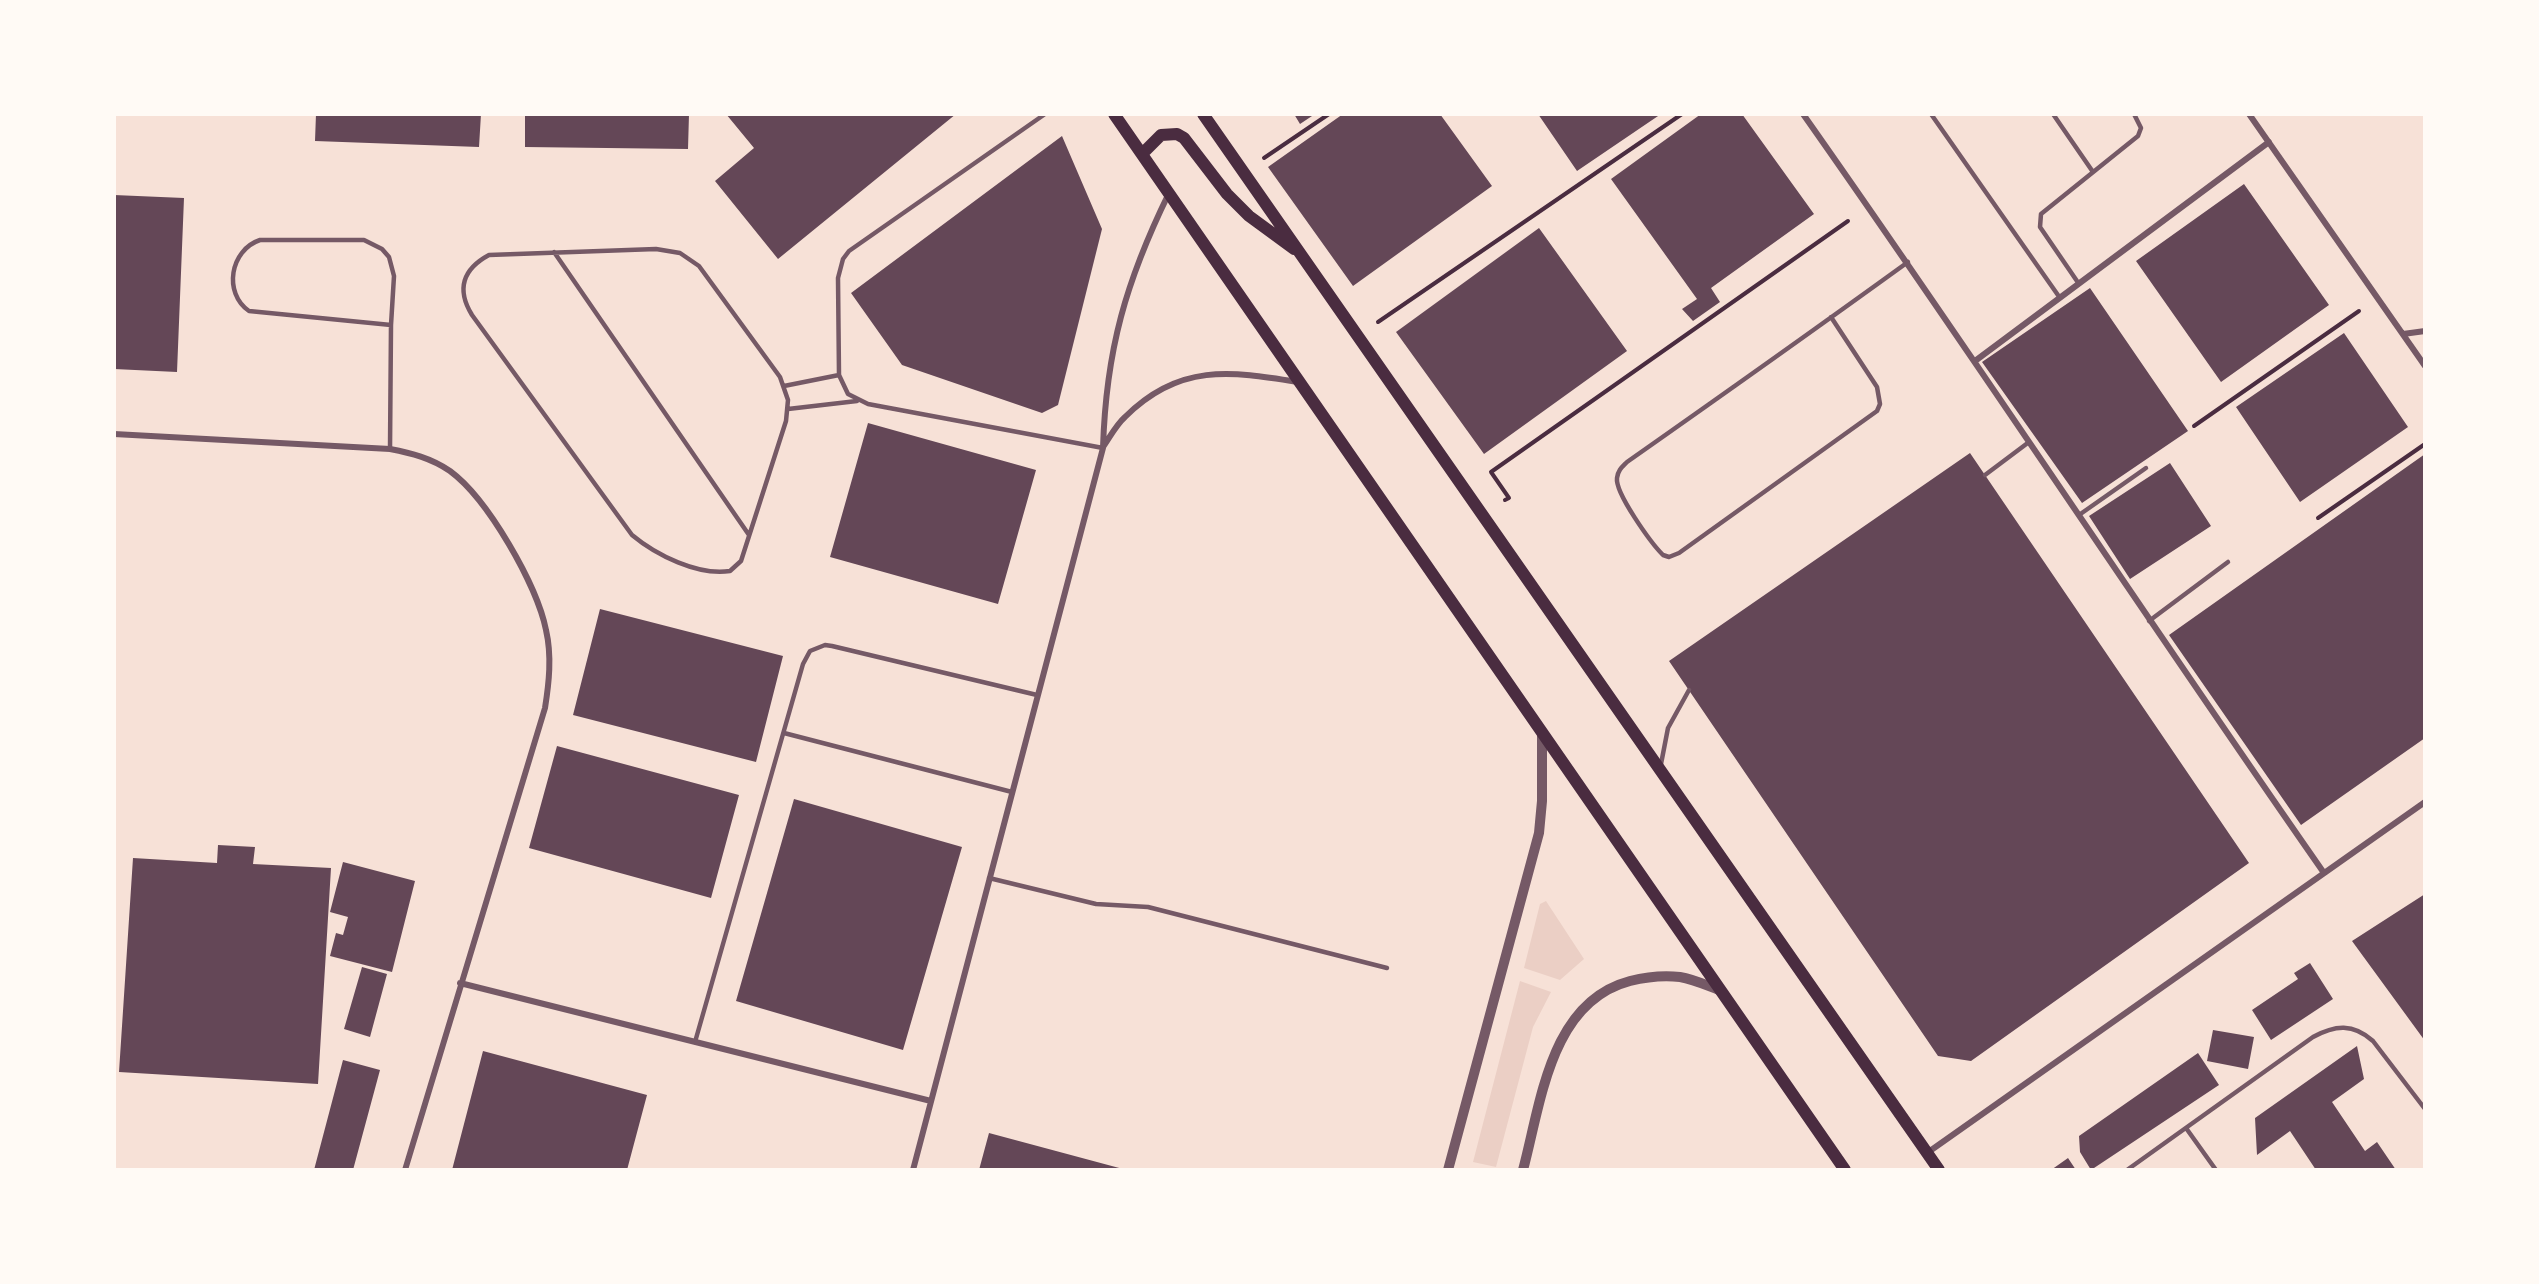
<!DOCTYPE html>
<style>
body{margin:0}
#map{position:relative;width:2539px;height:1284px;overflow:hidden;background:#f7e1d7;font-family:Ubuntu,sans-serif}
canvas{display:block}
.frame{position:absolute;inset:0;border:116px solid #fffaf5;pointer-events:none}
</style>
<div id="map">
<canvas width="2539" height="1284"></canvas>
<div class="frame"></div>
</div>
<script>
const ctx = document.querySelector('canvas').getContext('2d');
ctx.lineJoin = 'round';
function fill(path, color) { ctx.fillStyle = color; ctx.fill(path, 'evenodd'); }
function stroke(path, color, width, dash) { ctx.strokeStyle = color; ctx.lineWidth = width; ctx.lineCap = dash ? 'butt' : 'round'; ctx.setLineDash(dash || []); ctx.stroke(path); }
fill(new Path2D(`
 M 1546,901 L 1584,959 L 1560,980 L 1524,968 L 1540,904 Z
 M 1520,981 L 1551,992 L 1533,1027 L 1496,1167 L 1473,1162 Z`), '#ebcfc5');
fill(new Path2D(`
 M 316,114 L 481,114 L 479,147 L 315,141 Z
 M 525,114 L 689,114 L 688,149 L 525,147 Z
 M 726,114 L 956,114 L 778,259 L 715,181 L 754,148 Z
 M 1294,114 L 1315,114 L 1300,124 Z
 M 1343,114 L 1440,114 L 1492,186 L 1353,286 L 1268,167 Z
 M 1538,114 L 1661,114 L 1577,171 Z
 M 1701,114 L 1742,114 L 1814,214 L 1711,288 L 1720,302 L 1693,321 L 1682,309 L 1697,299 L 1611,179 Z
 M 1062,136 L 1102,229 L 1058,405 L 1042,413 L 902,365 L 851,293 Z
 M 2244,184 L 2329,305 L 2221,382 L 2136,261 Z
 M 114,195 L 184,198 L 177,372 L 114,369 Z
 M 1539,228 L 1627,351 L 1484,454 L 1396,332 Z
 M 2090,288 L 2188,431 L 2082,503 L 1982,362 Z
 M 2344,333 L 2408,427 L 2300,502 L 2236,407 Z
 M 868,423 L 1036,470 L 998,604 L 830,557 Z
 M 1970,453 L 2249,863 L 1971,1061 L 1938,1056 L 1669,661 Z
 M 2425,454 L 2425,738 L 2301,825 L 2169,635 Z
 M 2170,463 L 2211,526 L 2130,579 L 2089,516 Z
 M 600,609 L 783,656 L 756,762 L 573,715 Z
 M 557,746 L 739,795 L 711,898 L 529,848 Z
 M 794,799 L 962,847 L 903,1050 L 736,1001 Z
 M 218,845 L 255,847 L 253,864 L 331,868 L 318,1084 L 119,1072 L 133,858 L 217,863 Z
 M 343,862 L 415,881 L 392,972 L 330,956 L 336,933 L 343,935 L 348,917 L 330,912 Z
 M 2425,894 L 2425,1041 L 2352,941 Z
 M 2310,963 L 2333,999 L 2271,1040 L 2252,1010 L 2298,979 L 2294,973 Z
 M 362,967 L 387,974 L 370,1037 L 344,1029 Z
 M 2213,1030 L 2254,1037 L 2248,1069 L 2207,1061 Z
 M 2357,1046 L 2364,1079 L 2332,1102 L 2365,1151 L 2377,1142 L 2396,1170 L 2316,1170 L 2290,1131 L 2257,1155 L 2255,1118 Z
 M 483,1051 L 647,1095 L 627,1170 L 452,1170 Z
 M 2198,1053 L 2219,1085 L 2091,1170 L 2080,1152 L 2079,1136 Z
 M 343,1060 L 380,1070 L 353,1170 L 314,1170 Z
 M 989,1133 L 1123,1169 L 1123,1170 L 979,1170 Z
 M 2068,1158 L 2076,1170 L 2051,1170 Z`), '#644757');
stroke(new Path2D(`
 M 1264,158 L 1329,114
 M 1378,322 L 1682,114
 M 2194,426 L 2359,311
 M 1505,500 L 1509,498 L 1491,472 L 1848,221
 M 2318,518 L 2425,444`), '#4a2c40', 4);
stroke(new Path2D(`
 M 1045,114 L 849,251 L 843,259 L 838,278 L 839,375 L 848,394 L 868,404 L 1103,448
 M 1931,114 L 2060,298
 M 2053,114 L 2093,172
 M 260,240 L 364,240 L 382,249 L 389,257 L 394,276 L 391,325 L 249,311 C 223,293 230,250 260,240 Z
 M 656,249 L 680,253 L 699,266 L 780,377 L 788,400 L 786,421 L 741,561 L 730,571 C 698,576 656,555 632,535 L 472,315 C 456,289 463,269 489,255 Z
 M 554,252 L 749,535
 M 2079,284 L 2040,227 L 2041,214 L 2138,136 L 2141,128 L 2134,114
 M 1831,317 L 1877,387 L 1880,404 L 1877,411 L 1679,553 L 1669,557 L 1663,555 C 1651,543 1615,493 1617,478 C 1618,470 1622,467 1627,462 C 1721,396 1814,330 1908,262
 M 784,386 L 839,375
 M 788,409 L 857,401
 M 390,449 L 391,325
 M 1985,475 L 2029,442
 M 2079,515 L 2146,468
 M 2149,621 L 2228,562
 M 784,733 L 1012,792
 M 1661,764 L 1668,728 L 1689,690
 M 989,878 L 1096,904 L 1148,907 L 1387,968
 M 695,1042 L 803,664 L 810,651 L 825,645 L 832,646 L 1037,695
 M 2186,1128 L 2216,1170
 M 2127,1170 L 2313,1037 C 2335,1025 2353,1023 2373,1041 L 2425,1109`), '#755966', 4.5);
stroke(new Path2D(`
 M 1803,114 C 1980,365 2148,621 2324,873
 M 2249,114 L 2425,366
 M 2403,334 L 2425,331
 M 1975,361 L 2269,142
 M 114,434 L 390,449 C 411,453 431,458 450,471 C 488,499 537,585 546,630 C 552,656 549,683 545,708 L 405,1170
 M 1103,447 C 1110,437 1116,425 1125,417 C 1179,363 1230,371 1298,382
 M 460,983 L 931,1101
 M 1927,1153 L 2425,802
 M 913,1170 L 1103,448 C 1106,350 1126,281 1169,193`), '#755966', 6);
stroke(new Path2D(`
 M 1448,1170 L 1539,833 L 1542,801 L 1542,733
 M 1523,1170 C 1541,1103 1550,1002 1630,981 C 1646,977 1663,975 1680,977 C 1693,979 1706,985 1719,990`), '#755966', 10);
stroke(new Path2D(`
 M 1114,114 L 1845,1170
 M 1203,114 L 1939,1170
 M 1142,154 L 1161,135 L 1177,134 L 1184,138 L 1227,194 L 1249,216 L 1294,249`), '#4a2c40', 12);
</script>
